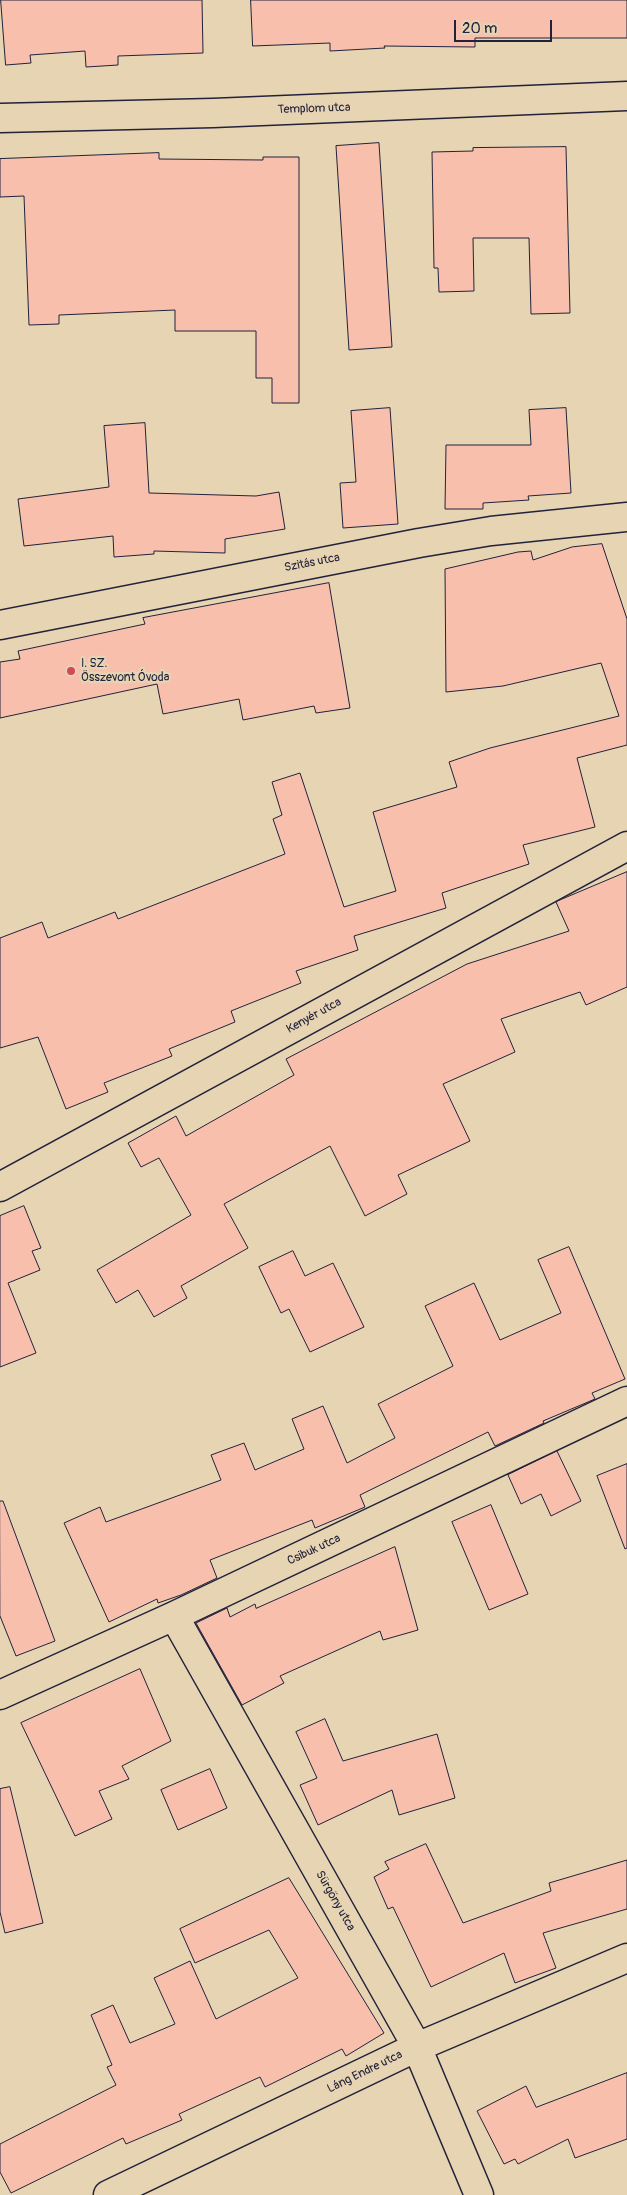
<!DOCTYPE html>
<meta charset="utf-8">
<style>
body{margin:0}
#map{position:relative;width:627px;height:2195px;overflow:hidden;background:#e7d4b2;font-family:Pangolin,sans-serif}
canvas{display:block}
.scale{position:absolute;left:454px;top:20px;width:98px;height:22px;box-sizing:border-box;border:2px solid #22223b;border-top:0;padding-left:6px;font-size:15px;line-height:18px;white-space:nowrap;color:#22223b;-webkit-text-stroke:4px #e7d4b2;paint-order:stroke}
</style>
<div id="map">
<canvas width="627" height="2195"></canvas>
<div class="scale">20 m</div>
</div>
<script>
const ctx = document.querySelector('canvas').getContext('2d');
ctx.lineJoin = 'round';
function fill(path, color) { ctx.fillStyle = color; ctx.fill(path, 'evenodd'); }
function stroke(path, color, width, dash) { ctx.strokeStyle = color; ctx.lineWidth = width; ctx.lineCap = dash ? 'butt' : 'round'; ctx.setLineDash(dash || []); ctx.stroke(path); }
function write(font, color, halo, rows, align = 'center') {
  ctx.font = font + ' Pangolin,sans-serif'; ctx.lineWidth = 4.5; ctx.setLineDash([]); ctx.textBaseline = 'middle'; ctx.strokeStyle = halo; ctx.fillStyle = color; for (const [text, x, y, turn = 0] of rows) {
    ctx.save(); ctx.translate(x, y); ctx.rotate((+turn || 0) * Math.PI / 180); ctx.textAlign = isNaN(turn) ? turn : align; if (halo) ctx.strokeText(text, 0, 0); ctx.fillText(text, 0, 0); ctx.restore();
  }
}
const building = new Path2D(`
 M 1,0 L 202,0 L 203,53 L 118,56 L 118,65 L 86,67 L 85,51 L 30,55 L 31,63 L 6,65 Z
 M 251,0 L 627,0 L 627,38 L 475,38 L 475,47 L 384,46 L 385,48 L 330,51 L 330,43 L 253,46 Z
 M 379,143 L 392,347 L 349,350 L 336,146 Z
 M 566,147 L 570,313 L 531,314 L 529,238 L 473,238 L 474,291 L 439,292 L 438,268 L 434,268 L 432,152 L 473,151 L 473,148 Z
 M 159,153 L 159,159 L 263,160 L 263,157 L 299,157 L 299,403 L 272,403 L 272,378 L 256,378 L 256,331 L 175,331 L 175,310 L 59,315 L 59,324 L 29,325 L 24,196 L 0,197 L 0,159 Z
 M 390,408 L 398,524 L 343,528 L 340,483 L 356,482 L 351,411 Z
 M 566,408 L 571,493 L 528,496 L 529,500 L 483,503 L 483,509 L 445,509 L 446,445 L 531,445 L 529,410 Z
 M 145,423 L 149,493 L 256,496 L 279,492 L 285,529 L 225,539 L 225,553 L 154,551 L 154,554 L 114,557 L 113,536 L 24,546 L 18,499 L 109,487 L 104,426 Z
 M 602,544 L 627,619 L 627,745 L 577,758 L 595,827 L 523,845 L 529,864 L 442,893 L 446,908 L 354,936 L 358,950 L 296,971 L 301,983 L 231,1011 L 235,1022 L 169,1049 L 172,1056 L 104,1083 L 108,1092 L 66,1109 L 38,1037 L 0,1048 L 0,938 L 42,922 L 48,938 L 115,912 L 118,919 L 285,854 L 273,819 L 282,815 L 272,782 L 300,773 L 344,907 L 396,891 L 373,812 L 457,787 L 449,762 L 490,748 L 619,716 L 601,663 L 503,686 L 446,692 L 445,569 L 518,552 L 531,551 L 533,560 L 572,547 Z
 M 329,583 L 350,708 L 316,713 L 314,706 L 243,720 L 239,699 L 163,714 L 157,684 L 0,718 L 0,662 L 20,659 L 18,651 L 145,624 L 143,618 Z
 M 627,872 L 627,987 L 586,1005 L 580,992 L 501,1019 L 515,1052 L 443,1084 L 470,1141 L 398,1175 L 407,1194 L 365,1216 L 330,1146 L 224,1204 L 248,1248 L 181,1286 L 187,1298 L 154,1317 L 138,1290 L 116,1303 L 97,1270 L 191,1215 L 159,1158 L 141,1167 L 128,1143 L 176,1116 L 186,1136 L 294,1075 L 286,1059 L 467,964 L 569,931 L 556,902 Z
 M 24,1206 L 41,1248 L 32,1251 L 40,1270 L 8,1283 L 36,1353 L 0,1367 L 0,1216 Z
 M 569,1247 L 625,1379 L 592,1393 L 595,1399 L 543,1421 L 544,1423 L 495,1446 L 488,1432 L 360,1495 L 365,1507 L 315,1528 L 312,1520 L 210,1560 L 217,1578 L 181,1595 L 158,1603 L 157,1599 L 109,1622 L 64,1523 L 100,1507 L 106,1522 L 221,1480 L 211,1455 L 244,1443 L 255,1470 L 304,1449 L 292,1419 L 323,1406 L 347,1463 L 395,1438 L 378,1404 L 453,1366 L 425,1306 L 474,1283 L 500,1340 L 561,1313 L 538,1260 Z
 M 293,1251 L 305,1276 L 333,1263 L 364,1327 L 310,1352 L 289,1309 L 281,1313 L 259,1267 Z
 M 557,1451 L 581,1501 L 551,1516 L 541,1494 L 521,1504 L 508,1475 Z
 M 627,1464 L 627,1548 L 625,1549 L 597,1476 Z
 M 0,1501 L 3,1501 L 55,1641 L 16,1656 L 0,1616 Z
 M 491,1505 L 528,1594 L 489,1610 L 452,1522 Z
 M 395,1547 L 418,1630 L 383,1640 L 380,1631 L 280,1676 L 284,1683 L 242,1705 L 196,1623 L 227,1608 L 230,1617 L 255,1604 L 256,1608 Z
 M 140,1669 L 171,1741 L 122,1766 L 129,1779 L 99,1791 L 112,1819 L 75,1836 L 21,1723 Z
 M 325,1719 L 343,1761 L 437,1734 L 455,1798 L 399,1815 L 392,1790 L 318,1825 L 300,1785 L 317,1778 L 296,1732 Z
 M 210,1769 L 227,1808 L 178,1830 L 161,1790 Z
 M 10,1787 L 43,1923 L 5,1933 L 0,1912 L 0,1789 Z
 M 426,1844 L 463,1923 L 551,1891 L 549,1883 L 627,1860 L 627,1909 L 543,1933 L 556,1968 L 515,1983 L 504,1953 L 431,1987 L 393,1907 L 388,1909 L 374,1877 L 389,1869 L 385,1862 Z
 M 289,1878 L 384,2033 L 346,2056 L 342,2049 L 265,2087 L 260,2077 L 179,2114 L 182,2120 L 126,2144 L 123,2138 L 11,2193 L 0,2172 L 0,2144 L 116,2085 L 107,2067 L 112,2065 L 91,2015 L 113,2005 L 130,2043 L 175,2024 L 154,1978 L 190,1961 L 216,2019 L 298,1978 L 269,1930 L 195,1963 L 180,1929 Z
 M 627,2073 L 627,2139 L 575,2158 L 568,2139 L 518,2164 L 515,2159 L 504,2164 L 477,2111 L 526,2086 L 536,2107 Z`);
fill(building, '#f8bfad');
stroke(building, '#22223b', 1);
const minor = new Path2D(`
 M 0,118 L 213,113 L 627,96
 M 0,625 L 419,543 L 491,531 L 627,517
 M 0,1187 L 627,846
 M 174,1616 L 417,2047 L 479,2195
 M 0,1695 L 174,1616 L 627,1401
 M 108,2195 L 417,2047 L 627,1958`);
stroke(minor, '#22223b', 31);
stroke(minor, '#e7d4b2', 28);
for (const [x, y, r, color] of [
 [71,671,5,"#d1495b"]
]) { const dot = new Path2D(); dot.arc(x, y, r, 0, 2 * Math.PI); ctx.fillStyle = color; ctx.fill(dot); stroke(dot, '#e7d4b2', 2); }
write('12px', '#22223b', '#e7d4b2', [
 ["Templom utca",314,109,-2],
 ["Szitás utca",312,563,-11],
 ["Kenyér utca",314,1016,-29],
 ["Csibuk utca",314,1550,-25],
 ["Sürgöny utca",335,1901,60],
 ["Láng Endre utca",365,2072,-26]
]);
write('12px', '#22223b', '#e7d4b2', [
 ["I. SZ.",81,664],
 ["Összevont Óvoda",81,678]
], 'left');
</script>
